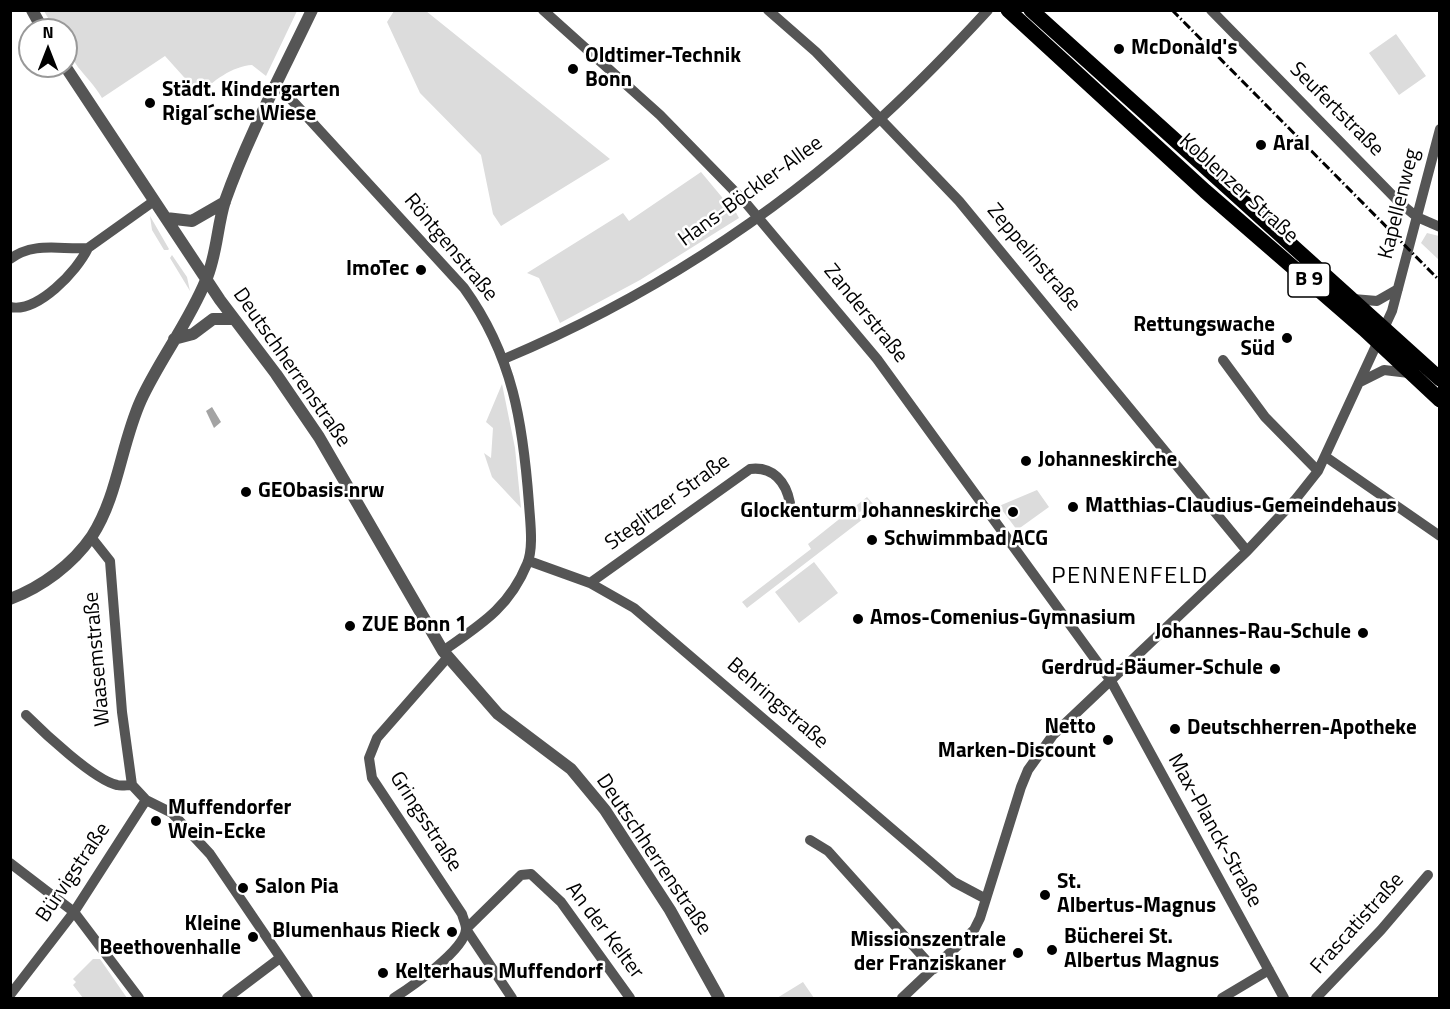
<!DOCTYPE html>
<meta charset="utf-8">
<style>
body{margin:0}
#map{position:relative;width:1450px;height:1009px;overflow:hidden;background:#fff;font-family:"Titillium Web",sans-serif}
canvas{display:block}
.frame{position:absolute;inset:0;border:12px solid #000;pointer-events:none}
.north{position:absolute;left:18px;top:18px;width:60px;height:60px;box-sizing:border-box;background:#fff;border:2px solid #999;border-radius:50%;rotate:0deg;font-size:16px;font-weight:700;line-height:24px;text-align:center;color:#000}
.north::after{content:'';display:block;margin:auto;width:21px;height:27px;background:#000;clip-path:polygon(50% 0,100% 100%,50% 72%,0 100%)}
</style>
<div id="map">
<canvas width="1450" height="1009"></canvas>
<div class="frame"></div>
<div class="north">N</div>
</div>
<script>
const ctx = document.querySelector('canvas').getContext('2d');
ctx.lineJoin = 'round';
function fill(path, color) { ctx.fillStyle = color; ctx.fill(path, 'evenodd'); }
function stroke(path, color, width, dash) { ctx.strokeStyle = color; ctx.lineWidth = width; ctx.lineCap = dash ? 'butt' : 'round'; ctx.setLineDash(dash || []); ctx.stroke(path); }
function write(font, color, halo, rows, align = 'center') {
  ctx.font = font + ' "Titillium Web",sans-serif'; ctx.lineWidth = 5; ctx.setLineDash([]); ctx.textBaseline = 'middle'; ctx.strokeStyle = halo; ctx.fillStyle = color; for (const [text, x, y, turn = 0] of rows) {
    ctx.save(); ctx.translate(x, y); ctx.rotate((+turn || 0) * Math.PI / 180); ctx.textAlign = isNaN(turn) ? turn : align; if (halo) ctx.strokeText(text, 0, 0); ctx.fillText(text, 0, 0); ctx.restore();
  }
}
fill(new Path2D(`
 M 44,11 L 297,11 L 266,76 L 252,65 C 233,66 212,81 200,95 L 165,56 L 102,98 C 87,72 66,65 66,30 L 55,30 Z
 M 394,11 L 426,11 L 610,159 L 501,226 L 493,214 L 481,155 L 420,93 L 387,22 Z
 M 1396,34 L 1426,76 L 1399,95 L 1369,53 Z
 M 701,172 L 731,208 L 733,207 L 739,218 L 640,280 L 560,323 L 539,278 L 527,273 L 623,213 L 629,221 Z
 M 150,216 L 169,249 L 168,250 L 164,250 L 152,230 Z
 M 1427,233 L 1439,236 L 1439,260 L 1421,243 Z
 M 172,255 L 187,277 L 190,291 L 170,258 Z
 M 502,384 L 515,448 L 521,508 L 492,477 L 484,453 L 491,458 L 493,428 L 486,422 Z
 M 1037,490 L 1049,507 L 1017,530 L 999,506 Z
 M 867,497 L 873,504 L 858,513 L 863,519 L 747,608 L 742,602 L 811,549 L 808,544 Z
 M 814,562 L 838,593 L 799,623 L 775,592 Z
 M 93,959 L 100,959 L 127,998 L 83,998 L 73,985 L 76,982 L 73,979 Z
 M 803,982 L 814,998 L 777,998 Z`), '#dcdcdc');
fill(new Path2D(`
 M 212,407 L 221,422 L 214,428 L 206,411 Z`), '#a3a3a3');
stroke(new Path2D(`
 M 543,10 L 660,115 L 745,202 L 877,359 L 1111,681 L 1284,998
 M 768,10 L 816,52 L 959,201 L 1247,551
 M 1211,10 L 1400,203 L 1417,217 L 1440,227
 M 277,84 L 464,288 C 513,356 523,423 529,504 C 530,521 534,548 527,564 C 509,608 480,625 443,651
 M 88,248 L 154,201
 M 10,259 C 34,241 61,250 88,248 C 77,271 38,313 10,307
 M 1353,299 L 1377,301 L 1398,289
 M 504,359 C 642,301 771,218 882,117 C 919,83 954,47 988,10
 M 1223,360 L 1265,417 L 1318,471
 M 1362,381 L 1384,370 L 1409,373
 M 1326,457 L 1440,536
 M 91,537 L 110,561 L 122,712 L 132,785
 M 529,561 L 590,583 L 634,608 L 954,882 L 986,899
 M 590,583 L 750,469 C 773,466 786,482 790,503
 M 26,715 C 43,732 94,780 117,785 C 121,786 127,785 132,785 L 146,800 L 172,813 L 210,854 L 308,998
 M 810,840 L 828,851 L 934,969
 M 10,863 L 74,912 L 139,998
 M 466,929 L 521,875 L 531,874 L 561,902 L 630,998
 M 466,929 L 512,998
 M 10,995 L 74,912 L 146,800
 M 227,998 L 280,958
 M 394,998 C 411,987 465,950 466,929 C 466,924 463,918 462,914 L 372,778 L 369,758 L 377,738 L 448,657
 M 902,998 L 974,930 L 980,918 L 1021,787 L 1028,770 L 1053,735 L 1247,551 L 1295,500 L 1318,471 L 1392,311 L 1440,129
 M 1222,998 L 1269,970
 M 1316,998 L 1381,930 L 1428,875`), '#555', 10);
stroke(new Path2D(`
 M 32,10 L 43,30
 M 65,66 L 220,300 L 276,374 L 319,437 L 443,651 L 498,714 L 571,769 L 605,810 L 670,910 L 719,998
 M 166,218 L 192,221 L 225,202
 M 174,339 L 193,334 L 213,319 L 234,319
 M 10,599 C 42,587 73,564 92,536 C 118,496 121,444 141,400 C 160,359 189,322 206,280 C 217,255 217,226 225,201 C 248,136 282,73 312,10`), '#555', 12);
stroke(new Path2D(`
 M 1008,10 L 1205,191 L 1364,329 L 1440,400
 M 1031,10 L 1440,379`), '#000', 15);
stroke(new Path2D(`
 M 1172,10 L 1440,281`), '#000', 3, [9, 3, 1.5, 3]);
for (const [x, y, r, color] of [
 [1119,49,6,"#000"],
 [573,69,6,"#000"],
 [150,103,6,"#000"],
 [1261,145,6,"#000"],
 [421,270,6,"#000"],
 [1287,338,6,"#000"],
 [1026,461,6,"#000"],
 [246,492,6,"#000"],
 [1073,507,6,"#000"],
 [1013,512,6,"#000"],
 [872,540,6,"#000"],
 [858,619,6,"#000"],
 [350,626,6,"#000"],
 [1363,633,6,"#000"],
 [1275,669,6,"#000"],
 [1175,729,6,"#000"],
 [1108,740,6,"#000"],
 [156,821,6,"#000"],
 [243,888,6,"#000"],
 [1045,895,6,"#000"],
 [452,932,6,"#000"],
 [253,937,6,"#000"],
 [1052,950,6,"#000"],
 [1018,953,6,"#000"],
 [383,973,6,"#000"]
]) { const dot = new Path2D(); dot.arc(x, y, r, 0, 2 * Math.PI); ctx.fillStyle = color; ctx.fill(dot); stroke(dot, '#fff', 2); }
for (const [x, y, w] of [
 [1309,280,42]
]) { const box = new Path2D(); box.roundRect(x - w / 2, y - 17, w, 34, 4.5); ctx.fillStyle = '#fff'; ctx.fill(box); stroke(box, '#000', 1.5); }
write('bold 20px', '#000', null, [
 ["B 9",1309,280]
]);
write('bold 21px', '#000', '#fff', [
 ["McDonald's",1131,49],
 ["Oldtimer-Technik",585,57],
 ["Bonn",585,81],
 ["Städt. Kindergarten",162,91],
 ["Rigal´sche Wiese",162,115],
 ["Aral",1273,145],
 ["ImoTec",409,270,"right"],
 ["Rettungswache",1275,326,"right"],
 ["Süd",1275,350,"right"],
 ["Johanneskirche",1038,461],
 ["GEObasis.nrw",258,492],
 ["Matthias-Claudius-Gemeindehaus",1085,507],
 ["Glockenturm Johanneskirche",1001,512,"right"],
 ["Schwimmbad ACG",884,540],
 ["Amos-Comenius-Gymnasium",870,619],
 ["ZUE Bonn 1",362,626],
 ["Johannes-Rau-Schule",1351,633,"right"],
 ["Gerdrud-Bäumer-Schule",1263,669,"right"],
 ["Netto",1096,728,"right"],
 ["Marken-Discount",1096,752,"right"],
 ["Deutschherren-Apotheke",1187,729],
 ["Muffendorfer",168,809],
 ["Wein-Ecke",168,833],
 ["St.",1057,883],
 ["Albertus-Magnus",1057,907],
 ["Salon Pia",255,888],
 ["Kleine",241,925,"right"],
 ["Beethovenhalle",241,949,"right"],
 ["Blumenhaus Rieck",440,932,"right"],
 ["Bücherei St.",1064,938],
 ["Albertus Magnus",1064,962],
 ["Missionszentrale",1006,941,"right"],
 ["der Franziskaner",1006,965,"right"],
 ["Kelterhaus Muffendorf",395,973]
], 'left');
write('21px', '#000', '#fff', [
 ["Seufertstraße",1336,110,45],
 ["Koblenzer Straße",1238,189,42],
 ["Hans-Böckler-Allee",751,192,-36],
 ["Kapellenweg",1400,204,-76],
 ["Röntgenstraße",450,248,50],
 ["Zeppelinstraße",1033,258,50],
 ["Zanderstraße",865,314,51],
 ["Deutschherrenstraße",291,368,55],
 ["Steglitzer Straße",668,503,-36],
 ["Waasemstraße",98,659,-95],
 ["Behringstraße",777,704,41],
 ["Gringsstraße",425,822,57],
 ["Max-Planck-Straße",1214,831,61],
 ["Deutschherrenstraße",653,855,56],
 ["Bürvigstraße",74,873,-56],
 ["Frascatistraße",1358,924,-48],
 ["An der Kelter",604,931,53]
]);
ctx.letterSpacing = '1.5px';
write('24px', '#000', '#fff', [
 ["PENNENFELD",1130,577]
]);
ctx.letterSpacing = '0px';
</script>
